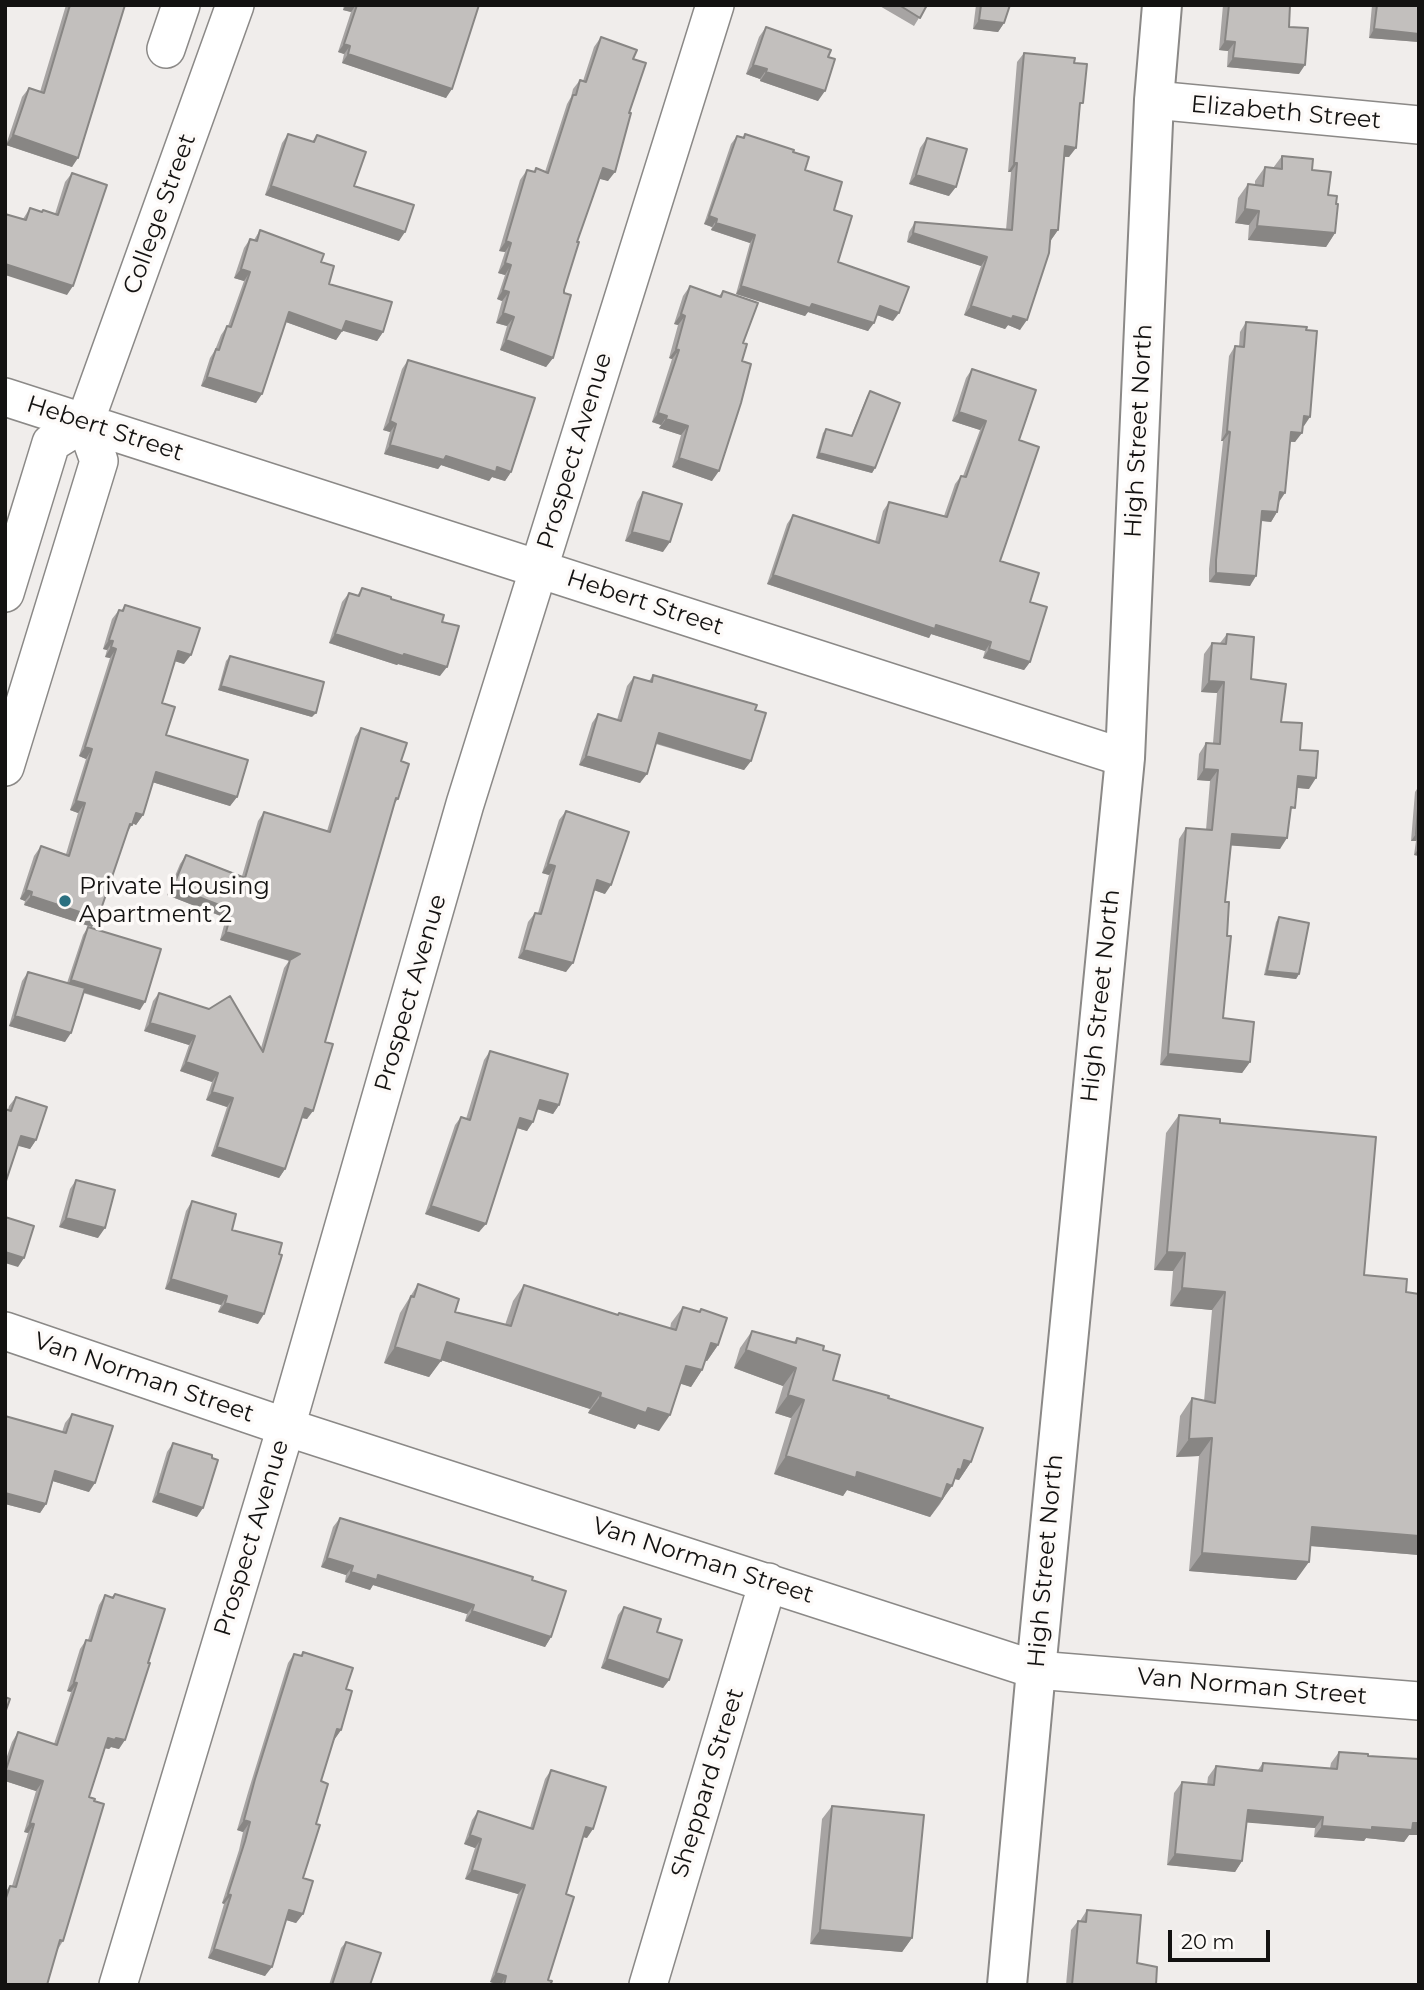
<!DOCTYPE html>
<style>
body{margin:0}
#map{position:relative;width:1424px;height:1990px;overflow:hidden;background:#f0edeb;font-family:Montserrat,sans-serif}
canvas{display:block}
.frame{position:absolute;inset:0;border:7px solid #131211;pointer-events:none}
.scale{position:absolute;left:1168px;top:1930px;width:102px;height:32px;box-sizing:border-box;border:4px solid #131211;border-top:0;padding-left:9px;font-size:21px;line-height:24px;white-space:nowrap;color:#131211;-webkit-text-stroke:5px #fdfaf8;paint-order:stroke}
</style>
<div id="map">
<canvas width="1424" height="1990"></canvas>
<div class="frame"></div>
<div class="scale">20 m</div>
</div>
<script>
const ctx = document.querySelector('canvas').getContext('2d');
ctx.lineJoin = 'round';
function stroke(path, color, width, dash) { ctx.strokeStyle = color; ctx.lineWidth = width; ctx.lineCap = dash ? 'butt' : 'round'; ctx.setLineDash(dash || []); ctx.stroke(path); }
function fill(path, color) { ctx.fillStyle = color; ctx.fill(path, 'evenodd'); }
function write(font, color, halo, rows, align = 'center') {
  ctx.font = font + ' Montserrat,sans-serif'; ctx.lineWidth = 7; ctx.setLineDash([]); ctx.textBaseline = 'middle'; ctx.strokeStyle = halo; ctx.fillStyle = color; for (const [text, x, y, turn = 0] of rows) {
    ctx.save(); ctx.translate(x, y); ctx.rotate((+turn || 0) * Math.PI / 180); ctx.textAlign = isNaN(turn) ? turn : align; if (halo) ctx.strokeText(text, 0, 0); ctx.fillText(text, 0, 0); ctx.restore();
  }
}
const street = new Path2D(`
 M 166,49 L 181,5
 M 1154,100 L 1419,125
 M 5,397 L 1125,758
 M 5,593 L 51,443 L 85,422 L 235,5
 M 5,767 L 99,461 L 85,422
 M 5,1331 L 286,1427 L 1036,1670 L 1419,1701
 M 118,1985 L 286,1427 L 465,804 L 715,5
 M 648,1985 L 768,1582`);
const secondary = new Path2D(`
 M 1007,1985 L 1036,1670 L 1125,758 L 1154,100 L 1162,5`);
stroke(street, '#8b8987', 40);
stroke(secondary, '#8b8987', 42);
stroke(street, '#fff', 37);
stroke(secondary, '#fff', 38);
fill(new Path2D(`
 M 66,5 L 125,5 L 72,167 L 6,145 L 22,97 L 29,88 L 40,92 Z
 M 344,5 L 479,5 L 446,98 L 342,63 L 344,54 L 338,52 L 351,12 L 343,10 Z
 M 878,5 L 927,5 L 914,26 Z
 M 976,5 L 1010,5 L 1004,23 L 998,32 L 973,29 Z
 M 1223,5 L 1290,5 L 1289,27 L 1299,74 L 1227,67 L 1228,51 L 1219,50 Z
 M 1372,5 L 1419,5 L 1419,42 L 1369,38 Z
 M 766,27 L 828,57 L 818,101 L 760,81 L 760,79 L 746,74 L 759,37 Z
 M 601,37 L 633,59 L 629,113 L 608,181 L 599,178 L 577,242 L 564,290 L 553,358 L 546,367 L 500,350 L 507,326 L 496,323 L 502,301 L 497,299 L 505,275 L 498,273 L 505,252 L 499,251 L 520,180 L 527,170 L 534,172 L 536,168 L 545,172 L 567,104 L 571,97 L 573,89 L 580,80 L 583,81 L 594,47 Z
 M 1024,53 L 1074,63 L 1079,109 L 1069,157 L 1064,157 L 1058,230 L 1051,240 L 1050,239 L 1020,330 L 1008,325 L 1005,329 L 964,315 L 981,266 L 907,242 L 909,232 L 915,222 L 1006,230 L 1011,172 L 1008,172 L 1017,62 Z
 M 288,134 L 312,142 L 317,135 L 354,186 L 399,241 L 265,195 L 282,143 Z
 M 745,134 L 793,152 L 805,170 L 834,210 L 838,262 L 893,321 L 877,315 L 868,331 L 808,312 L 805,316 L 736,294 L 750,243 L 711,230 L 712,227 L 704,224 L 731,144 L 737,136 L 743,137 Z
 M 927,138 L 949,196 L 909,184 L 920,148 Z
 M 1282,156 L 1312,170 L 1328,195 L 1336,204 L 1335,233 L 1326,247 L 1248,240 L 1249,225 L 1235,223 L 1238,198 L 1248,184 L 1255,185 L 1255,181 L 1265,167 L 1273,168 Z
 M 72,173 L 67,295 L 23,219 L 30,208 L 41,212 L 43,210 L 55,214 L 65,182 Z
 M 260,230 L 321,262 L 329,284 L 383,332 L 377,341 L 343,330 L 336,340 L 286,322 L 256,403 L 201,386 L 210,358 L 215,350 L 221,335 L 227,326 L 228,326 L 244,281 L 234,278 L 244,248 L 250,239 L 254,240 Z
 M 690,286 L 719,296 L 723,291 L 743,343 L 712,481 L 672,467 L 681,435 L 659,428 L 661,425 L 652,422 L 672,359 L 669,358 L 678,325 L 674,324 L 683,296 Z
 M 1246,322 L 1304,426 L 1303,426 L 1295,442 L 1290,442 L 1277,512 L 1271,522 L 1261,521 L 1250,586 L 1209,582 L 1209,569 L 1223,441 L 1221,441 L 1229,356 L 1235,346 L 1239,347 L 1240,332 Z
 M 408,360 L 511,472 L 505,481 L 492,477 L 489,481 L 441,465 L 438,469 L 384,454 L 390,432 L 383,430 L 402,369 Z
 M 972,369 L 1019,440 L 1000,561 L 1030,602 L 1030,662 L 1024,670 L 983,658 L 985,651 L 931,634 L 929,638 L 767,584 L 787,524 L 793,515 L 875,542 L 883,511 L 889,502 L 944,516 L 955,484 L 961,476 L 963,476 L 980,430 L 952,421 L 966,378 Z
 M 870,391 L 875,468 L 872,473 L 816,458 L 823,433 L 826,429 L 851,436 L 867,396 Z
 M 643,492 L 663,552 L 625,541 L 637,502 Z
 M 362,588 L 391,599 L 442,622 L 440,676 L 398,664 L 397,665 L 329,643 L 342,602 L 349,593 L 357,596 Z
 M 125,605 L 184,664 L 175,661 L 162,703 L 166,735 L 237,797 L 230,806 L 152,782 L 143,815 L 136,825 L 133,823 L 127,833 L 92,927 L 24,905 L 25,901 L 20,899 L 34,856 L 41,846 L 66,854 L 78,813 L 70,810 L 86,759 L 79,756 L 110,658 L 105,657 L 107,650 L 103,649 L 112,619 L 119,610 L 121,611 Z
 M 1227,634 L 1251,679 L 1300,750 L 1309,789 L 1297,788 L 1280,849 L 1231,845 L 1225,902 L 1227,936 L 1223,1018 L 1250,1062 L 1242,1073 L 1160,1065 L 1179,839 L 1186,828 L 1206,830 L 1210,781 L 1197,780 L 1199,754 L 1206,743 L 1213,743 L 1217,693 L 1201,692 L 1204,654 L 1212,643 L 1220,643 Z
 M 230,656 L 312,717 L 218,690 L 226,661 Z
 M 653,675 L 755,710 L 751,761 L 744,770 L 656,744 L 640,783 L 579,765 L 592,723 L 598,714 L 617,720 L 627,686 L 634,677 L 649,681 Z
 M 361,728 L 401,761 L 398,799 L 394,804 L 325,1042 L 307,1119 L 301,1118 L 285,1169 L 279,1178 L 211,1156 L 227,1107 L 206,1100 L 212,1082 L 180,1071 L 189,1045 L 144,1031 L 153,1001 L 159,993 L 261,1048 L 284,968 L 289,961 L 220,940 L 226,918 L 167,895 L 180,864 L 186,855 L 242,876 L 258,821 L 264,812 L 327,831 L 355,737 Z
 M 1419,786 L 1419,856 L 1414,855 L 1416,841 L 1411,841 L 1415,792 Z
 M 566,811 L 605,894 L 594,890 L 566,972 L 518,958 L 528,922 L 535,913 L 538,913 L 549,875 L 542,873 L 559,820 Z
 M 1279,917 L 1299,974 L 1296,979 L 1264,975 L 1276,922 Z
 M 88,927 L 140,1010 L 83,993 L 65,1042 L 9,1026 L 22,981 L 28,972 L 67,983 L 83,935 Z
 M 490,1051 L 559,1105 L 553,1114 L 537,1109 L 527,1131 L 517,1128 L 479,1232 L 425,1214 L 455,1125 L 461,1117 L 466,1119 L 484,1060 Z
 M 16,1097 L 36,1140 L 30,1149 L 18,1145 L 8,1110 L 9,1106 Z
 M 1179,1115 L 1220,1123 L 1364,1275 L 1406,1292 L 1419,1555 L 1310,1546 L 1296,1580 L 1189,1571 L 1199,1456 L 1176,1457 L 1180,1416 L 1192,1398 L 1204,1401 L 1212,1310 L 1170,1306 L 1173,1271 L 1154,1270 L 1166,1133 Z
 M 76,1180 L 98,1238 L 59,1227 L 70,1189 Z
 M 192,1201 L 232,1230 L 258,1324 L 218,1312 L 221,1305 L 165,1289 L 186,1211 Z
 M 418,1284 L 455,1312 L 505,1325 L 513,1301 L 524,1285 L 618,1315 L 619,1313 L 670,1329 L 671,1323 L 683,1307 L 699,1312 L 701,1309 L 718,1345 L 707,1361 L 705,1361 L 702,1370 L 691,1387 L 680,1383 L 659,1431 L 638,1424 L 635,1429 L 588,1413 L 590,1409 L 441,1360 L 429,1377 L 384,1363 L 400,1313 Z
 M 752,1331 L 794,1342 L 797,1338 L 823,1350 L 833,1380 L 888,1398 L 971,1462 L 959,1480 L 955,1479 L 940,1504 L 930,1517 L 847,1490 L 843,1496 L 774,1474 L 791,1418 L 775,1413 L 783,1386 L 734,1368 L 740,1348 Z
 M 72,1414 L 89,1492 L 53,1481 L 46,1504 L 40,1513 L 5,1504 L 5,1416 L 62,1432 L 65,1423 Z
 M 173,1443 L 197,1517 L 152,1502 L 167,1452 Z
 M 340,1518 L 532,1580 L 551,1637 L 545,1647 L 465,1621 L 467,1614 L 373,1585 L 370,1590 L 345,1582 L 346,1575 L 321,1567 L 333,1527 Z
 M 115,1594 L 119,1749 L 111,1747 L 109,1749 L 104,1748 L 89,1797 L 63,1941 L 58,1949 L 5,1985 L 5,1892 L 10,1886 L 12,1886 L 28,1833 L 24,1832 L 36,1791 L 5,1781 L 5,1762 L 12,1742 L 18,1732 L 54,1744 L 71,1692 L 67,1691 L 80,1649 L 86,1640 L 88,1640 L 99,1605 L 105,1595 L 112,1597 Z
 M 624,1607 L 657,1632 L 669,1680 L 663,1688 L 601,1668 L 618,1615 Z
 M 303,1652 L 346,1689 L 341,1730 L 334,1740 L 333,1739 L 321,1781 L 316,1824 L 303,1878 L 303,1914 L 296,1923 L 286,1920 L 265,1976 L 208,1958 L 224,1904 L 222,1903 L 239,1850 L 243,1832 L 237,1830 L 249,1789 L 288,1663 L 294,1654 L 301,1656 Z
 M 1339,1752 L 1368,1756 L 1409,1835 L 1404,1842 L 1366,1838 L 1364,1841 L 1314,1837 L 1315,1828 L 1247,1822 L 1242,1861 L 1235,1872 L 1167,1865 L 1174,1793 L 1182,1782 L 1207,1785 L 1208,1777 L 1216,1766 L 1258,1770 L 1263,1763 L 1330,1768 L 1331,1763 Z
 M 551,1770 L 587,1838 L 583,1837 L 566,1894 L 548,1980 L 550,1985 L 498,1985 L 490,1982 L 518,1894 L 465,1879 L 475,1848 L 464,1844 L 472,1820 L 478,1811 L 530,1828 L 545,1779 Z
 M 832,1806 L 912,1938 L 902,1952 L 810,1944 L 822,1819 Z
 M 1087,1910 L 1137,1963 L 1156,1985 L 1066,1985 L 1071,1930 L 1078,1921 L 1080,1921 Z
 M 346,1942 L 370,1985 L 329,1985 L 341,1948 Z`), '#a7a4a3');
fill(new Path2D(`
 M 346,5 L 356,5 L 351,12 L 343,10 Z
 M 979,20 L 1004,23 L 998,32 L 973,29 Z
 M 1374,29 L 1419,34 L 1419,42 L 1369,38 Z
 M 1225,41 L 1235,42 L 1228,51 L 1219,50 Z
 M 344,44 L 350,46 L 344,54 L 338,52 Z
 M 348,54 L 452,89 L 446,98 L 342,63 Z
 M 1233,58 L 1305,65 L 1299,74 L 1227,67 Z
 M 753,65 L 767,69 L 760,79 L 746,74 Z
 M 766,72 L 825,91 L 818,101 L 760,81 Z
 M 13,135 L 78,158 L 72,167 L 6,145 Z
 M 1065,146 L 1076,148 L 1069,157 L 1058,156 Z
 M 1014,163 L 1017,163 L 1011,172 L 1008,172 Z
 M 603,168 L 615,172 L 608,181 L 596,178 Z
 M 916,175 L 956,187 L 949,196 L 909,184 Z
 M 271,186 L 405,232 L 399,241 L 265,195 Z
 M 1245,209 L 1259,211 L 1249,225 L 1235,223 Z
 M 709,216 L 717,219 L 712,227 L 704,224 Z
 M 716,223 L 755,235 L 750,243 L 711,230 Z
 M 1257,226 L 1335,233 L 1326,247 L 1248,240 Z
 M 1051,230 L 1058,230 L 1051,240 L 1044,239 Z
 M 913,233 L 987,257 L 981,266 L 907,242 Z
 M 506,241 L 511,243 L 505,252 L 499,251 Z
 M 505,263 L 511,265 L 505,275 L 498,273 Z
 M 5,264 L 73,286 L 67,295 L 5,275 Z
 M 241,269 L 250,272 L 244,281 L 234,278 Z
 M 741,286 L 812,304 L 874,323 L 868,331 L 808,312 L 805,316 L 736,294 Z
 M 503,290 L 509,292 L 502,301 L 497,299 Z
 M 880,306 L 899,313 L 893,321 L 874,314 Z
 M 971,306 L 1013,316 L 1027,320 L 1020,330 L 1008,325 L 1005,329 L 964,315 Z
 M 289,312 L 342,331 L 336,340 L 283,321 Z
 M 503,313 L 514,317 L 507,326 L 496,323 Z
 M 681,314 L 685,316 L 678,325 L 674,324 Z
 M 346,321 L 383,332 L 377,341 L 340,330 Z
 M 506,340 L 553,358 L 546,367 L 500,350 Z
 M 676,349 L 679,350 L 672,359 L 669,358 Z
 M 207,377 L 262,394 L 256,403 L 201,386 Z
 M 959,412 L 986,421 L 980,430 L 952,421 Z
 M 658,413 L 667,416 L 661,425 L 652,422 Z
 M 1304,416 L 1310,417 L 1304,426 L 1297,426 Z
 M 666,419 L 688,426 L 681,435 L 659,428 Z
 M 390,421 L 396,424 L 390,432 L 383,430 Z
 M 1227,431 L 1230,432 L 1223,441 L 1221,441 Z
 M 1291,432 L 1302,433 L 1295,442 L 1285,441 Z
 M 390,445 L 446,456 L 497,467 L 511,472 L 505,481 L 492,477 L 489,481 L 441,465 L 438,469 L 384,454 Z
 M 819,453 L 875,468 L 872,473 L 816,458 Z
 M 679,458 L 719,471 L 712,481 L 672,467 Z
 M 1280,492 L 1285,493 L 1279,502 Z
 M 1262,511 L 1277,512 L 1271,522 L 1256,520 Z
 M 632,532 L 670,542 L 663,552 L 625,541 Z
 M 1216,573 L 1256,576 L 1250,586 L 1209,582 Z
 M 773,575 L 936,625 L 991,642 L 985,651 L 931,634 L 929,638 L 767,584 Z
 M 335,634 L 404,654 L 447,667 L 440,676 L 398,664 L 397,665 L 329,643 Z
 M 109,640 L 113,641 L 107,650 L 103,649 Z
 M 111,647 L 116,649 L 110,658 L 105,657 Z
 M 989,649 L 1030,662 L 1024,670 L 983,658 Z
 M 178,651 L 191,655 L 184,664 L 171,660 Z
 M 1209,681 L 1224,682 L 1217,693 L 1201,692 Z
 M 221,686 L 316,713 L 312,717 L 218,690 Z
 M 659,733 L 751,761 L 744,770 L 652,742 Z
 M 85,747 L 92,749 L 86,759 L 79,756 Z
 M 586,756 L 647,774 L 640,783 L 579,765 Z
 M 1204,769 L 1218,770 L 1210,781 L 1197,780 Z
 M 156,772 L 237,797 L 230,806 L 149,781 Z
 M 1298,776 L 1316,778 L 1309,789 L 1290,787 Z
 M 76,801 L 85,803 L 78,813 L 70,810 Z
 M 136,813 L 143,815 L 136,825 L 130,822 Z
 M 1232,834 L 1287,838 L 1280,849 L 1224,845 Z
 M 1416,834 L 1419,834 L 1419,837 L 1416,841 L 1411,841 Z
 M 1419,848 L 1419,856 L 1414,855 Z
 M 548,864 L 555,866 L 549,875 L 542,873 Z
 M 597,880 L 611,885 L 605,894 L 591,889 Z
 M 173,887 L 232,910 L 226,918 L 167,895 Z
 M 26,890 L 32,892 L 25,901 L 20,899 Z
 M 31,896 L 98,918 L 92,927 L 24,905 Z
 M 226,932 L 300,954 L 294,962 L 220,940 Z
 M 524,950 L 573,963 L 566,972 L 518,958 Z
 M 1267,971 L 1299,974 L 1296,979 L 1264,975 Z
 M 71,980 L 145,1002 L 140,1010 L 66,987 Z
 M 15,1016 L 71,1033 L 65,1042 L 9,1026 Z
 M 150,1023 L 195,1036 L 189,1045 L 144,1031 Z
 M 1168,1054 L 1250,1062 L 1242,1073 L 1160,1065 Z
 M 186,1062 L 218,1073 L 212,1082 L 180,1071 Z
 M 212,1092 L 233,1098 L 227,1107 L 206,1100 Z
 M 540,1100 L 559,1105 L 553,1114 L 534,1108 Z
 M 305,1108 L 313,1111 L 307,1119 L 299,1117 Z
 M 520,1118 L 533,1122 L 527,1131 L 514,1127 Z
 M 21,1136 L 36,1140 L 30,1149 L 15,1145 Z
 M 217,1147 L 285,1169 L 279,1178 L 211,1156 Z
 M 431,1206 L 486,1224 L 479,1232 L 425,1214 Z
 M 66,1218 L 105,1228 L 98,1238 L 59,1227 Z
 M 5,1252 L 24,1258 L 18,1267 L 5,1263 Z
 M 1167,1252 L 1185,1253 L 1173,1271 L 1154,1270 Z
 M 171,1279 L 227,1296 L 221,1305 L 165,1289 Z
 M 1182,1288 L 1225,1292 L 1212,1310 L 1170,1306 Z
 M 225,1303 L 264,1314 L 258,1324 L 218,1312 Z
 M 447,1342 L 601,1393 L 590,1409 L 435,1358 Z
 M 711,1343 L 718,1345 L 707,1361 L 699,1359 Z
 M 395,1347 L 441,1361 L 429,1377 L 384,1363 Z
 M 746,1350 L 796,1368 L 783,1386 L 734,1368 Z
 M 686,1366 L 702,1370 L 691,1387 L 675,1382 Z
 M 788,1395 L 804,1400 L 791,1418 L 775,1413 Z
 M 600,1397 L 648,1408 L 670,1415 L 659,1431 L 638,1424 L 635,1429 L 588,1413 Z
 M 1212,1438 L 1199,1456 L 1176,1457 L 1189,1439 Z
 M 786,1456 L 857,1472 L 964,1460 L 971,1462 L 959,1480 L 955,1479 L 952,1486 L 930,1517 L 847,1490 L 843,1496 L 774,1474 Z
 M 55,1471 L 95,1483 L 89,1492 L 49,1480 Z
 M 5,1493 L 46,1504 L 40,1513 L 5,1504 Z
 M 158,1493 L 203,1508 L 197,1517 L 152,1502 Z
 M 1312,1527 L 1419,1536 L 1419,1555 L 1299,1545 Z
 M 1202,1553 L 1309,1562 L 1296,1580 L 1189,1571 Z
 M 327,1558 L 353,1566 L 346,1575 L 321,1567 Z
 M 351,1572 L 378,1575 L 474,1605 L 467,1614 L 373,1585 L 370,1590 L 345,1582 Z
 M 472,1611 L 551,1637 L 545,1647 L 465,1621 Z
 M 607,1659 L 669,1680 L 663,1688 L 601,1668 Z
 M 74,1682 L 77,1683 L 71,1692 L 67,1691 Z
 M 337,1729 L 341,1730 L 334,1740 L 330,1738 Z
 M 108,1738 L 116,1738 L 125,1740 L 119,1749 L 111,1747 L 109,1749 L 101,1747 Z
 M 6,1770 L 43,1781 L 36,1791 L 5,1781 Z
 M 1248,1810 L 1323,1817 L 1315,1828 L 1240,1822 Z
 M 244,1820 L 250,1822 L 243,1832 L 237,1830 Z
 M 30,1823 L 34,1824 L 28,1833 L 24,1832 Z
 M 1413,1823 L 1419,1823 L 1419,1835 L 1409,1835 L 1404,1842 L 1366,1838 L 1364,1841 L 1314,1837 L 1322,1826 L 1372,1827 Z
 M 586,1827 L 593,1829 L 587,1838 L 580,1836 Z
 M 470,1835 L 481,1839 L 475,1848 L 464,1844 Z
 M 1175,1854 L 1242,1861 L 1235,1872 L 1167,1865 Z
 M 472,1870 L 525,1885 L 518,1894 L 465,1879 Z
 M 228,1894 L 231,1895 L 224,1904 L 222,1903 Z
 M 289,1910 L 303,1914 L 296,1923 L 283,1919 Z
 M 820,1930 L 912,1938 L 902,1952 L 810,1944 Z
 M 214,1949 L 272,1967 L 265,1976 L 208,1958 Z
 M 496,1973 L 506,1976 L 501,1985 L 490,1982 Z`), '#888684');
const building = new Path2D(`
 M 70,5 L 125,5 L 78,158 L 13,135 L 29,88 L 44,93 Z
 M 357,5 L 479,5 L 452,89 L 348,54 L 350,46 L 344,44 Z
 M 899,5 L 927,5 L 920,18 Z
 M 981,5 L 1010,5 L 1004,23 L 979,20 Z
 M 1229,5 L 1290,5 L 1289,27 L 1308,28 L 1305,65 L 1233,58 L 1235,42 L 1225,41 Z
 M 1377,5 L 1419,5 L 1419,34 L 1374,29 Z
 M 766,27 L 831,50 L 828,57 L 835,59 L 825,91 L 766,72 L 767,69 L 753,65 Z
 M 601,37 L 637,50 L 633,59 L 646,63 L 629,113 L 631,113 L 615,172 L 603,168 L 577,242 L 579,242 L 564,290 L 564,293 L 571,295 L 553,358 L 506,340 L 514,317 L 503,313 L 509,292 L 503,290 L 511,265 L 505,263 L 511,243 L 506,241 L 527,170 L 535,172 L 536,168 L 548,173 L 573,95 L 576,95 L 580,80 L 586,82 Z
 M 1024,53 L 1075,58 L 1074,63 L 1087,64 L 1083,103 L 1080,103 L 1076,148 L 1065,146 L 1058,230 L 1051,230 L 1049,253 L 1027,320 L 1013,316 L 1012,319 L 971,306 L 987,257 L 913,233 L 915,222 L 1012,230 L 1017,163 L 1014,163 Z
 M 288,134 L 314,142 L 317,135 L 366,152 L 354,186 L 414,205 L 405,232 L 271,186 Z
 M 745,134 L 794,150 L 793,152 L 809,157 L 805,170 L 842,182 L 834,210 L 852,216 L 838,262 L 909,287 L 899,313 L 880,306 L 874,323 L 812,304 L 810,308 L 741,286 L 755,235 L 716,223 L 717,219 L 709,216 L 737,136 L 744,138 Z
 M 927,138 L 967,149 L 956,187 L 916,175 Z
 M 1282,156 L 1313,159 L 1312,170 L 1331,172 L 1328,195 L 1337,196 L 1336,204 L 1338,204 L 1335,233 L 1257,226 L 1259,211 L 1245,209 L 1248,184 L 1263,186 L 1265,167 L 1282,169 Z
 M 72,173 L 107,185 L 73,286 L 5,264 L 5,214 L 26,220 L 30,208 L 42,212 L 43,210 L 58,215 Z
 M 260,230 L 324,254 L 321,262 L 334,266 L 329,284 L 392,302 L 383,332 L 346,321 L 342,331 L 289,312 L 262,394 L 207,377 L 216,349 L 219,350 L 227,326 L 231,327 L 250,272 L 241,269 L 250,239 L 257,241 Z
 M 690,286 L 721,297 L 723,291 L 758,303 L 743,343 L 747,344 L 742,361 L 751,364 L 741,403 L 719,471 L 679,458 L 688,426 L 666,419 L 667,416 L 658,413 L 679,350 L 676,349 L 685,316 L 681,314 Z
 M 1246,322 L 1307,327 L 1306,330 L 1317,331 L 1310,417 L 1304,416 L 1302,433 L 1291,432 L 1285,493 L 1280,492 L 1277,512 L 1262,511 L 1256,576 L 1216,573 L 1216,560 L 1230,432 L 1227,431 L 1235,346 L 1244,347 Z
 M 408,360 L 535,398 L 511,472 L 497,467 L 496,472 L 446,456 L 444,460 L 390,445 L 396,424 L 390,421 Z
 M 972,369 L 1036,390 L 1019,440 L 1039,447 L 1000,561 L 1039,573 L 1030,602 L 1047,607 L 1030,662 L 989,649 L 991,642 L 936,625 L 935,629 L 773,575 L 793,515 L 879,543 L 889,502 L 947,517 L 961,476 L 966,477 L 986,421 L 959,412 Z
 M 870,391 L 900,403 L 875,468 L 819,453 L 826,429 L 852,436 Z
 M 643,492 L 682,504 L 670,542 L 632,532 Z
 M 362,588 L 391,597 L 391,599 L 444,615 L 442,622 L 459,626 L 447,667 L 404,654 L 403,656 L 335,634 L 349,593 L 359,596 Z
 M 125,605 L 200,628 L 191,655 L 178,651 L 162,703 L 175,707 L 166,735 L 248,760 L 237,797 L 156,772 L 143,815 L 136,813 L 132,825 L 130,824 L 98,918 L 31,896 L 32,892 L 26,890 L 41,846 L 69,856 L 85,803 L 76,801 L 92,749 L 85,747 L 116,649 L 111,647 L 113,641 L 109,640 L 119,610 L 123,611 Z
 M 1227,634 L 1254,637 L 1251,679 L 1286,684 L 1281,722 L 1302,723 L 1300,750 L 1318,751 L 1316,778 L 1298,776 L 1295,808 L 1291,807 L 1287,838 L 1232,834 L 1225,902 L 1229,902 L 1227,936 L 1231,936 L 1223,1018 L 1254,1022 L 1250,1062 L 1168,1054 L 1186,828 L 1212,830 L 1218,770 L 1204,769 L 1206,743 L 1220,744 L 1224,682 L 1209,681 L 1212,643 L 1226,644 Z
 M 230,656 L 324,682 L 316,713 L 221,686 Z
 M 653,675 L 757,705 L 755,710 L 766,713 L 751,761 L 659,733 L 647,774 L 586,756 L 598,714 L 621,721 L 634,677 L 652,682 Z
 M 361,728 L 407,743 L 401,761 L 409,764 L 398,799 L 396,798 L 325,1042 L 333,1044 L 313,1111 L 305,1108 L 285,1169 L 217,1147 L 233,1098 L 212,1092 L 218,1073 L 186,1062 L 195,1036 L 150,1023 L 159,993 L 209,1009 L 230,996 L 263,1052 L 290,960 L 300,954 L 226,932 L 232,910 L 173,887 L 186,855 L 245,878 L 264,812 L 330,832 Z
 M 1419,796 L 1419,834 L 1416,834 Z
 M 566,811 L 629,832 L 611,885 L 597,880 L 573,963 L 524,950 L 535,913 L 541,914 L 555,866 L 548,864 Z
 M 1279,917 L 1309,923 L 1299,974 L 1267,971 Z
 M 88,927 L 161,949 L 145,1002 L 71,980 Z
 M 28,972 L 85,988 L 71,1033 L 15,1016 Z
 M 490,1051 L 568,1074 L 559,1105 L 540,1100 L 533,1122 L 520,1118 L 486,1224 L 431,1206 L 461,1117 L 470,1120 Z
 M 16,1097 L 47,1107 L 36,1140 L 21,1136 L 5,1184 L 5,1109 L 11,1111 Z
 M 1179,1115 L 1220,1119 L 1220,1123 L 1376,1137 L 1364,1275 L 1407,1279 L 1406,1292 L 1419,1294 L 1419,1536 L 1312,1527 L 1309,1562 L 1202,1553 L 1212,1438 L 1189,1439 L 1192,1398 L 1215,1403 L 1225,1292 L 1182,1288 L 1185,1253 L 1167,1252 Z
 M 76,1180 L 115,1190 L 105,1228 L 66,1218 Z
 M 192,1201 L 236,1214 L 232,1230 L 282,1243 L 279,1254 L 282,1255 L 264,1314 L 225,1303 L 227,1296 L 171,1279 Z
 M 5,1217 L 34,1226 L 24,1258 L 5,1252 Z
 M 418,1284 L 459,1299 L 455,1312 L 511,1326 L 524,1285 L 618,1315 L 619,1313 L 676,1330 L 683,1307 L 700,1312 L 701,1309 L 727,1318 L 718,1345 L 711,1343 L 702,1370 L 686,1366 L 670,1415 L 648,1408 L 646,1413 L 600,1397 L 601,1393 L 447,1342 L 441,1361 L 395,1347 L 411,1296 L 414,1297 Z
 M 752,1331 L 796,1343 L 797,1338 L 824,1346 L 823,1350 L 840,1355 L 833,1380 L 889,1396 L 888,1398 L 983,1428 L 971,1462 L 964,1460 L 961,1470 L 958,1469 L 952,1486 L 947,1484 L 942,1499 L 857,1472 L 856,1478 L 786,1456 L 804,1400 L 788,1395 L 796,1368 L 746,1350 Z
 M 72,1414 L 113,1426 L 95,1483 L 55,1471 L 46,1504 L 5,1493 L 5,1416 L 66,1433 Z
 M 173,1443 L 212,1455 L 212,1458 L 218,1460 L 203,1508 L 158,1493 Z
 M 340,1518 L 485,1562 L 533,1577 L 532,1580 L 566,1591 L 551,1637 L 472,1611 L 474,1605 L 378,1575 L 377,1580 L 351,1572 L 353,1566 L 327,1558 Z
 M 115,1594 L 165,1609 L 148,1663 L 150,1663 L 125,1740 L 116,1738 L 115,1740 L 108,1738 L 89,1797 L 95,1799 L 94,1801 L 104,1804 L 63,1941 L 60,1940 L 47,1985 L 5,1985 L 5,1901 L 10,1886 L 16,1887 L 34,1824 L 30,1823 L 43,1781 L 6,1770 L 18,1732 L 57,1745 L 77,1683 L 74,1682 L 86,1640 L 91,1641 L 105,1595 L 113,1598 Z
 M 624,1607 L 661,1619 L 657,1632 L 682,1640 L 669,1680 L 607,1659 Z
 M 303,1652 L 353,1668 L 346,1689 L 352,1691 L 341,1730 L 337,1729 L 321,1781 L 328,1784 L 316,1824 L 320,1825 L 303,1878 L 313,1881 L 303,1914 L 289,1910 L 272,1967 L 214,1949 L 231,1895 L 228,1894 L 245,1841 L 250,1822 L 244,1820 L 255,1779 L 294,1654 L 302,1656 Z
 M 5,1697 L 10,1699 L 5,1713 Z
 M 1339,1752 L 1368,1754 L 1368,1756 L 1419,1759 L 1419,1823 L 1413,1823 L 1412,1830 L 1372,1827 L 1372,1830 L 1322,1826 L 1323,1817 L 1248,1810 L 1242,1861 L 1175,1854 L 1182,1782 L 1214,1785 L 1216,1766 L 1262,1771 L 1263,1763 L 1337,1769 Z
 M 551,1770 L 606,1787 L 593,1829 L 586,1827 L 566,1894 L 574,1897 L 548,1980 L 552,1981 L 550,1985 L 504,1985 L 506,1976 L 496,1973 L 525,1885 L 472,1870 L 481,1839 L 470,1835 L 478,1811 L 533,1829 Z
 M 832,1806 L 924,1815 L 912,1938 L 820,1930 Z
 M 1087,1910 L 1141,1915 L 1137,1963 L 1157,1967 L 1156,1985 L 1072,1985 L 1078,1921 L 1086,1922 Z
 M 346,1942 L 381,1953 L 370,1985 L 332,1985 Z`);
fill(building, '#c2bfbd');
stroke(building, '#888684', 2);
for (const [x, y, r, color] of [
 [65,901,7,"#2b7080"]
]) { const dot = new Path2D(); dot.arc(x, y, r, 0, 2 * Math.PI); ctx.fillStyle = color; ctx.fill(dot); stroke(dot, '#fdfaf8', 2.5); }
write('24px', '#131211', '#fdfaf8', [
 ["Elizabeth Street",1286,113,5],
 ["College Street",160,214,-70],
 ["Hebert Street",105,429,18],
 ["High Street North",1139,431,-87],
 ["Prospect Avenue",575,451,-73],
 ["Hebert Street",645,603,18],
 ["Prospect Avenue",411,993,-74],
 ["High Street North",1101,996,-84],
 ["Van Norman Street",144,1378,19],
 ["Prospect Avenue",252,1538,-73],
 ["Van Norman Street",703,1561,18],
 ["High Street North",1046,1561,-85],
 ["Van Norman Street",1252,1687,5],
 ["Sheppard Street",708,1783,-73]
]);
write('24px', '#131211', '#fdfaf8', [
 ["Private Housing",79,887],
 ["Apartment 2",79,915]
], 'left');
</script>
